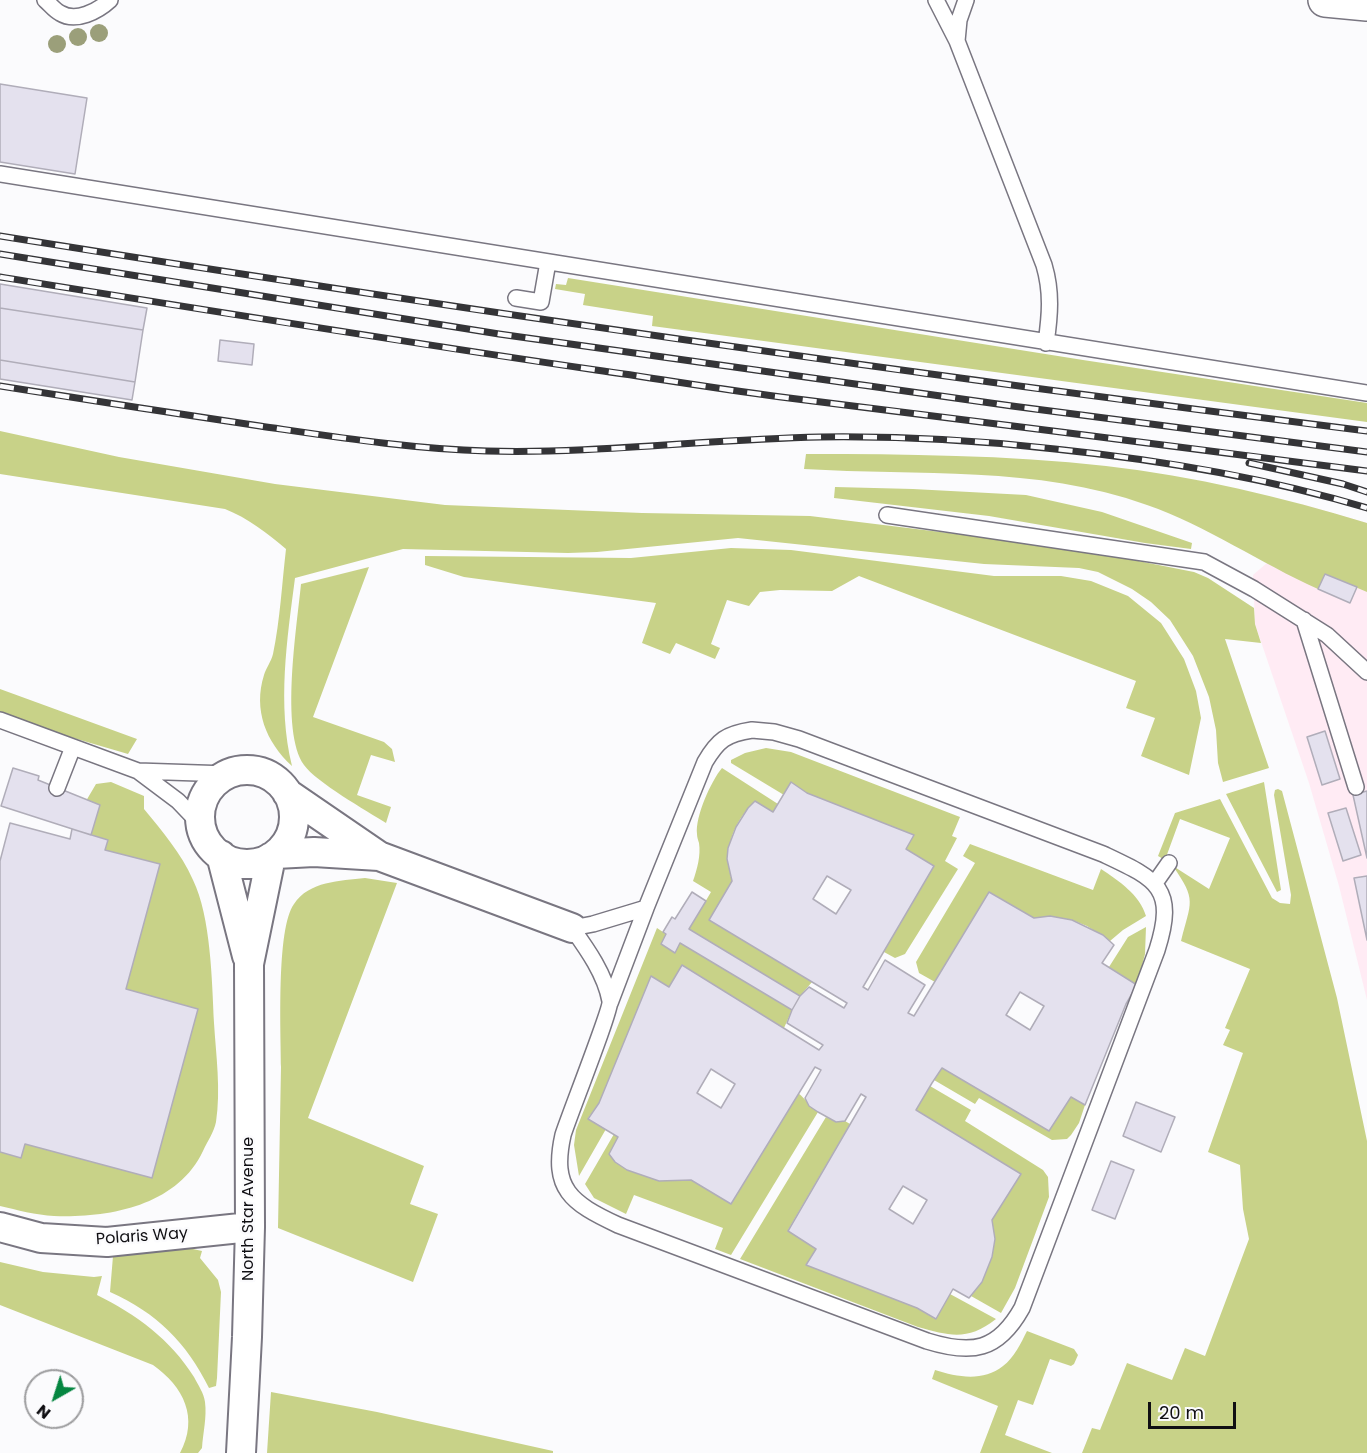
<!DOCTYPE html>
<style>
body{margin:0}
#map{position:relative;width:1367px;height:1453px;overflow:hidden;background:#fbfbfd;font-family:Poppins,sans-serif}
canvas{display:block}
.north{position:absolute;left:24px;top:1369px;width:60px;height:60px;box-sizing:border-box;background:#fbfbfd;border:2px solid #9d9d9f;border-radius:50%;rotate:219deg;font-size:16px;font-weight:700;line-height:24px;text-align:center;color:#100f13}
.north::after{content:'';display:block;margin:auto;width:21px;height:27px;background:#058641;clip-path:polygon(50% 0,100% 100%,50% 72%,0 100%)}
.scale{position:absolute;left:1148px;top:1402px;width:88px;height:27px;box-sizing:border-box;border:3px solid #100f13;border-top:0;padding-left:8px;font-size:18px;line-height:21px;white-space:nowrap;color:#100f13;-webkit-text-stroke:4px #fbfbfd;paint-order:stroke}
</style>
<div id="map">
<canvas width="1367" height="1453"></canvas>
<div class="north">N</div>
<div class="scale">20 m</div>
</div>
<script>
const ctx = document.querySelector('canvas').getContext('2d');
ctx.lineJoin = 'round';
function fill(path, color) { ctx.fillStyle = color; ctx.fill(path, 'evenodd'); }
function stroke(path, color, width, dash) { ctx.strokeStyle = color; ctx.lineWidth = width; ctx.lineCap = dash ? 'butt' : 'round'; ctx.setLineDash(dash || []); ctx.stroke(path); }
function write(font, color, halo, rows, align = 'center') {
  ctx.font = font + ' Poppins,sans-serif'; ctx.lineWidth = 5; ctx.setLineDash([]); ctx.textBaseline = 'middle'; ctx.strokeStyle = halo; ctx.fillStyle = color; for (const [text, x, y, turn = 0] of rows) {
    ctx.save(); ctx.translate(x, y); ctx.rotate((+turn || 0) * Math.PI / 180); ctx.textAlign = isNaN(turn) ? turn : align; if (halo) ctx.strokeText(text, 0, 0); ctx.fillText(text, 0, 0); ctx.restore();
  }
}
fill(new Path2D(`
 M 1302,504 L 1367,523 L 1367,1000 L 1339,886 L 1309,783 L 1255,624 L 1253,575 L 1283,549 Z`), '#ffebf4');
fill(new Path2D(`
 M 568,278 L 1083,360 L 1367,403 L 1367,422 L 652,326 L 653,316 L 583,305 L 585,294 L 555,289 L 556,284 L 566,285 Z
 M 0,431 L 119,457 L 275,484 L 445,505 L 642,513 L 810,516 L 1030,543 L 1128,559 L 1194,572 L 1208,578 L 1254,608 L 1255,624 L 1261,643 L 1225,639 L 1269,768 L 1223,782 L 1218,763 L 1216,730 L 1209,697 L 1193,656 L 1170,620 L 1151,602 L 1132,589 L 1098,572 L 1079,568 L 984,564 L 738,538 L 597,552 L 568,553 L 403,549 L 295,578 C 287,640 277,704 292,766 C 266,742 253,710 264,675 C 266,668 271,662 273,654 C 280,621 282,583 286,549 C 267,533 248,518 225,509 L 0,474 Z
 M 806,454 C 905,454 1007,455 1106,466 C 1194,476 1282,497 1367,523 L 1367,592 L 1325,574 L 1318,589 C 1260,563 1207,526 1147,505 C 1036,465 919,476 804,469 Z
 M 835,487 L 913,489 L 1026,495 L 1102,512 L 1192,543 L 1191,549 L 1145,543 L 989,516 L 834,498 Z
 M 731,548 L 791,550 L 994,576 L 1061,576 L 1091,581 L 1128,596 L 1161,623 L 1184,659 L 1196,691 L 1201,718 L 1189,775 L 1141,756 L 1155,718 L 1126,708 L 1136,681 L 859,576 L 832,591 L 780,590 L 760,592 L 749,606 L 727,600 L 711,644 L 720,648 L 715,659 L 676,643 L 670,654 L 642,643 L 656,603 L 464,577 L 425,565 L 425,556 L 631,558 Z
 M 369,567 L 313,717 L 384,742 L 392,749 L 395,762 L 371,755 L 357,795 L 391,807 L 386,823 C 367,811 316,782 304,765 C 280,731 297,626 301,584 Z
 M 0,689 L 137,739 L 128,754 L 53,732 L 0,713 Z
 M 766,748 L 791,752 L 960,817 L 952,836 L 957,838 L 945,861 L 958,869 L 905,954 L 895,958 L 884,952 L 906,849 L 913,835 L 807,793 L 792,783 L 784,795 L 731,763 L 731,760 L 745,753 Z
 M 722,768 L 778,804 L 773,812 L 755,801 C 732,824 723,850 732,881 L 709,920 L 812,982 L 800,996 L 689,929 L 711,892 L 693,881 C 697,870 701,855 699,843 C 698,840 697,837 697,834 C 695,817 711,781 722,768 Z
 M 111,782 L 144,796 L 144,809 C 162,831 181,853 193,880 C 211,917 212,981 214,1023 C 216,1055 221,1090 216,1122 C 214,1132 207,1142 203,1151 C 177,1206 109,1218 54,1216 C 36,1215 17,1210 0,1206 L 0,1152 L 21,1158 L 25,1144 L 152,1178 L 198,1009 L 126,989 L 159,864 L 105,850 L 108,840 L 81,832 L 86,801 L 96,784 Z
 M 1264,782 L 1281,890 L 1277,892 L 1226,794 Z
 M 1278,789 L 1282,791 L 1337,998 L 1367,1141 L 1367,1453 L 1082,1453 L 1092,1428 L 1100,1430 L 1127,1363 L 1172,1380 L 1185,1348 L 1205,1356 L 1249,1239 L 1243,1209 L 1240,1165 L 1208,1152 L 1243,1053 L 1223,1045 L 1230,1030 L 1225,1028 L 1250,969 L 1181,941 C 1191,901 1197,901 1173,866 L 1209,889 L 1230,838 L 1180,819 L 1165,860 L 1158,856 L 1175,813 L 1220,799 L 1272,898 L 1280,903 L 1290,904 L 1291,895 L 1274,795 L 1275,790 Z
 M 970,844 L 1093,890 L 1101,869 C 1119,881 1140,895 1146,916 L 1123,930 L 1110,941 L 1087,926 L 1072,920 L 1050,916 L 935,982 L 919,973 L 916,962 L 975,863 L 963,856 Z
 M 365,878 L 397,883 L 308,1118 L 424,1166 L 410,1204 L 438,1214 L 413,1282 L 278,1228 C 279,1175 280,1121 281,1067 C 281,1032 276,929 294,904 C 309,881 340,881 365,878 Z
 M 1146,927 L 1145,954 L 1137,985 L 1109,967 L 1128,937 Z
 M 657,928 L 666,934 L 661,944 L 674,952 L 680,943 L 792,1010 L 784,1028 L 682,966 L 669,987 L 651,976 L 599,1103 L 588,1118 L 606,1129 L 579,1176 L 574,1145 L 576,1130 Z
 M 942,1068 L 1049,1131 L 1071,1097 L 1085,1105 L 1079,1123 L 1071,1135 L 1067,1139 L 1052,1140 L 979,1098 L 975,1104 L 934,1080 Z
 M 930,1086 L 971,1110 L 965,1121 L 1043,1170 L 1048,1177 L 1049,1197 L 1015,1288 L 1001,1313 L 971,1296 L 982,1282 L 992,1257 L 995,1239 L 992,1220 L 1021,1174 L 916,1110 Z
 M 798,1093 C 806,1099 809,1106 818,1112 L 731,1255 L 715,1249 L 723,1228 L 634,1195 L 626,1214 L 594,1198 L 585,1184 L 614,1134 L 618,1137 L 609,1154 L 615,1162 L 627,1170 L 659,1181 L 691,1180 L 731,1204 Z
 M 826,1117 L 836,1122 L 845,1121 L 850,1124 L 788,1230 L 816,1249 L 806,1265 L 917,1308 L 935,1319 L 950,1294 L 996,1319 C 968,1341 950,1336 918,1327 L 740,1259 Z
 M 184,1247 L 202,1251 L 200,1258 L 218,1280 L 221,1292 L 217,1378 L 216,1386 L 209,1388 C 186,1342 157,1313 110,1292 L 113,1256 Z
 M 0,1262 L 43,1272 L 94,1277 L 102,1276 L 97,1295 C 136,1314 171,1340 194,1377 C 198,1385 204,1393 205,1402 C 207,1417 203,1433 202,1448 L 198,1453 L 180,1453 C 199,1418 184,1387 153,1365 L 0,1305 Z
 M 1027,1331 L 1074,1349 L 1078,1355 L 1074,1364 L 1071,1366 L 1050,1359 L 1033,1405 L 1018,1400 L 1005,1435 L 1052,1453 L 980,1453 L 998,1406 L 932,1379 L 935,1370 C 957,1377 983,1382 1003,1366 C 1014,1358 1021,1343 1027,1331 Z
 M 271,1392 L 377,1412 L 553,1451 L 553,1453 L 267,1453 Z`), '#c8d288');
const building = new Path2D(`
 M 0,84 L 87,98 L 75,174 L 0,162 Z
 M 0,284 L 147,308 L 143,330 L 0,308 Z
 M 0,308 L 143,330 L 135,382 L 0,360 Z
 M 220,340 L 254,344 L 252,365 L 218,361 Z
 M 0,360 L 135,382 L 132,400 L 0,379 Z
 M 1325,574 L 1357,587 L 1350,603 L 1318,589 Z
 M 1325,731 L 1340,779 L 1322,785 L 1307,737 Z
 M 13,768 L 39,776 L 38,780 L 100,805 L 91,835 L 1,806 Z
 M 791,782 L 807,793 L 914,835 L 906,849 L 934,866 L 863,987 L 868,990 L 885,960 L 925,985 L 908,1013 L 914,1016 L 989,892 L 1034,918 L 1050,916 L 1072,920 L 1103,935 L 1114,945 L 1102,963 L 1137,985 L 1126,1004 L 1085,1105 L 1071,1097 L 1049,1131 L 942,1068 L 932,1083 L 916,1110 L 1021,1174 L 992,1220 L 995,1239 L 992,1257 L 982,1282 L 969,1298 L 953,1289 L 936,1319 L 917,1308 L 806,1265 L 816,1249 L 788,1231 L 866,1097 L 861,1094 L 845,1121 L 836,1122 L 818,1112 L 809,1106 L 805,1098 L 821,1070 L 815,1067 L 731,1204 L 691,1180 L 659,1181 L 627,1170 L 615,1162 L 609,1154 L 618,1137 L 588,1119 L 599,1103 L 651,976 L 669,987 L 682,965 L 819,1050 L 823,1045 L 787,1023 L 792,1010 L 800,996 L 809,987 L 844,1008 L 847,1003 L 709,920 L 732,881 L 727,859 L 728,848 L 736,827 L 748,808 L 755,801 L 773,812 ZM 827,876 L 851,890 L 836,914 L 813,899 ZM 1020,992 L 1044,1006 L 1030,1030 L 1006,1015 ZM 711,1069 L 735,1084 L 721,1108 L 697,1093 ZM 903,1186 L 927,1200 L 913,1224 L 889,1209 Z
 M 1367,791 L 1367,858 L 1353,795 Z
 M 1346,808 L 1361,855 L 1343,861 L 1328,813 Z
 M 10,823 L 70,839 L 72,829 L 108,840 L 105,850 L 160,864 L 126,989 L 198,1009 L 152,1178 L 25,1144 L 21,1158 L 0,1152 L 0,861 Z
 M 1367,876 L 1367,940 L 1354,878 Z
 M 692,892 L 706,901 L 689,929 L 800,996 L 792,1010 L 680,943 L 675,953 L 661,944 L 666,934 L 663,932 L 672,917 L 675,919 Z
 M 1136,1102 L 1175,1117 L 1161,1152 L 1123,1136 Z
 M 1111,1161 L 1134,1170 L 1115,1219 L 1092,1210 Z`);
fill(building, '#e4e1ee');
stroke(building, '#b0adb9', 1.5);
const service = new Path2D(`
 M 45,0 C 50,4 54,10 60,13 C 76,23 98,11 110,0
 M 936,0 L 957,41 L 1044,265 C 1052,292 1050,315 1046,343
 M 957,41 L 959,20 L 966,0
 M 0,174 L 1367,393
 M 516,298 L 541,302 L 548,262
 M 887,515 L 1204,562 L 1254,589 L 1327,635 L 1367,672
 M 1304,620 L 1356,787
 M 0,720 L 138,771 L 178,801 L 201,825
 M 752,730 L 774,732 L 799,739 L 1103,854 C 1156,879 1177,887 1157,950 L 1022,1308 C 998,1351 972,1355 927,1341 L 618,1225 C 571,1203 551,1189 563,1135 C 569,1116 611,1010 610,1001 C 605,974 587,949 572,928 L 593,924 L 646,908 L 705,762 C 718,740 726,734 752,730 Z
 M 138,771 L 228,774
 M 57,788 L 73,747
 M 1155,883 L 1169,863
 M 610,1003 L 646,908`);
const minor = new Path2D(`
 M200 817a47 47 0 1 1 94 0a47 47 0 1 1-94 0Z
 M 287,793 L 379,856 L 572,928
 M 276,854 L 314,852 L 379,856
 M 221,855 L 247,956
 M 0,1227 L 41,1238 L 107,1242 L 250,1227
 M 241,1453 L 247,1337 L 250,1227 L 249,964 L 271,857`);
const tertiary = new Path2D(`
 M 1325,0 L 1367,4`);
stroke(service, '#797681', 18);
stroke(minor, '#797681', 32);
stroke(tertiary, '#797681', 36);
stroke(service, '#fff', 15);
stroke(minor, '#fff', 28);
stroke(tertiary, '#fff', 33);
const rail = new Path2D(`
 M 0,236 C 454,309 910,374 1367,431
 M 0,254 L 499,334 L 1012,406 L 1367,452
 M 0,277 C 199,309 397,341 596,370 C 661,379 725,390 789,398 C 982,422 1174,446 1367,471
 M 0,386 C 87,400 173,413 260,426 C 336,437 411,449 487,451 C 598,454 709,439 820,437 C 898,436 976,440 1055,449 C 1161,460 1264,477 1367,508
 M 1249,463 L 1343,484 L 1367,492`);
stroke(rail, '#343437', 7);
stroke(rail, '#fbfbfd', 4.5, [14]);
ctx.fillStyle = '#9b9f7a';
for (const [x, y] of [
 [99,33],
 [78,37],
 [57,44]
]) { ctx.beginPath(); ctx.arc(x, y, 9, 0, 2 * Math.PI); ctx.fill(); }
write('16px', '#100f13', '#fbfbfd', [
 ["North Star Avenue",249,1209,-90],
 ["Polaris Way",142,1237,-4]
]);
</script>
